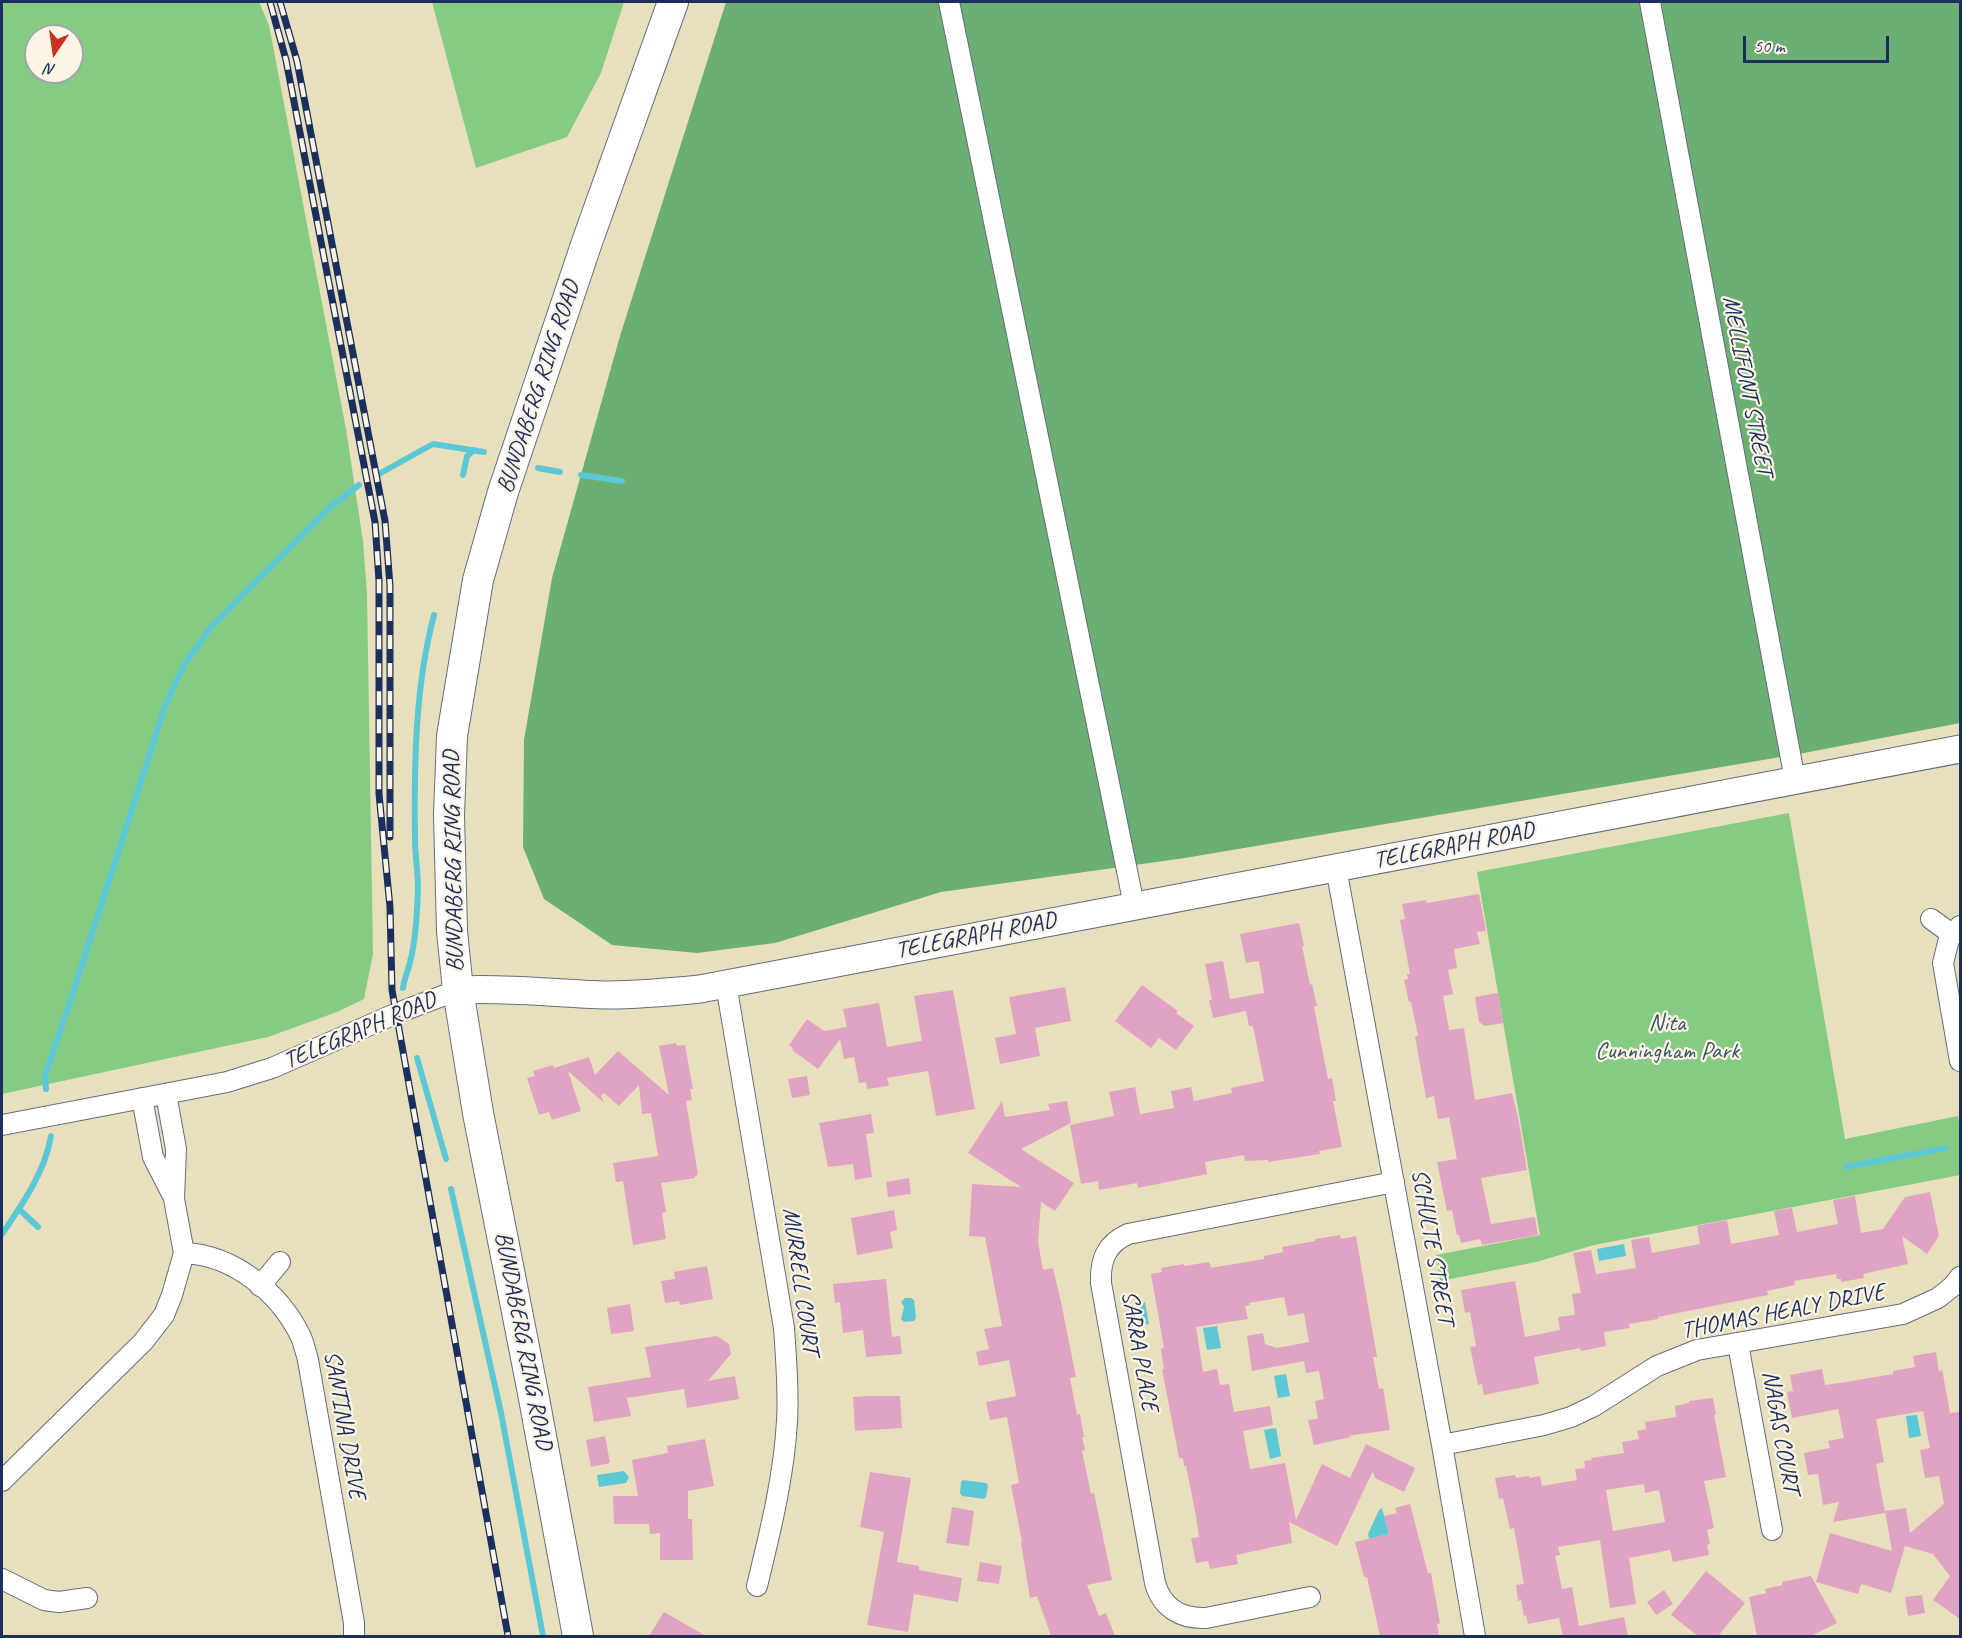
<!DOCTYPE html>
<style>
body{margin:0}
#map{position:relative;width:1962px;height:1638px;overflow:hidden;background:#e8e0bc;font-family:Caveat,sans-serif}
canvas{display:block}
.frame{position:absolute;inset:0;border:3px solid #1b2f5e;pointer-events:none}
.north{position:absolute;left:24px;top:24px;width:60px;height:60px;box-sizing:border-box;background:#fcf5e5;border:2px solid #a2a6af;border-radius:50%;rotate:193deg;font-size:16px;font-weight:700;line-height:24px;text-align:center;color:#1b2f5e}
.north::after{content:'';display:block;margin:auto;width:21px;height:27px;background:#c8321e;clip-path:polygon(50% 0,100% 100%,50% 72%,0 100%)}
.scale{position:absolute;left:1743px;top:36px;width:146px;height:27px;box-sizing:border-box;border:3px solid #1b2f5e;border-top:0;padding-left:8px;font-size:18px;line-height:21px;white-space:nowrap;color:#1b2f5e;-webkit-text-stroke:4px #fcf5e5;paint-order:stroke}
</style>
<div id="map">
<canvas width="1962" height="1638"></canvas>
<div class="frame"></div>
<div class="north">N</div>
<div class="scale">50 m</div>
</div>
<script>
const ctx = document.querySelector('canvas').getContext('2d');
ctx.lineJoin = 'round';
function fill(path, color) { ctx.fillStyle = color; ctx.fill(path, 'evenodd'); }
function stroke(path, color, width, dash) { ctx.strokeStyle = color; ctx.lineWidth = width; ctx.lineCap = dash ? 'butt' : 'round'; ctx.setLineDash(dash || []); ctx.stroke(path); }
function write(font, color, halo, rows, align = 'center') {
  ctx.font = font + ' Caveat,sans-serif'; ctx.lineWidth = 4.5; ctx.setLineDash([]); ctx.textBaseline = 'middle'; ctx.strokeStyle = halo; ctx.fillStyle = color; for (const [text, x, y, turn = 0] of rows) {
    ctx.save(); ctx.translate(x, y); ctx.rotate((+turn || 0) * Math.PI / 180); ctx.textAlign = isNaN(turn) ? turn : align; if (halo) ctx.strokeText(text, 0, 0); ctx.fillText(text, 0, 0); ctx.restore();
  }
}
fill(new Path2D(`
 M 2,2 L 154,2 L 154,4 L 156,2 L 259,2 L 269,25 L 346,429 L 363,541 L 367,594 L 373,954 L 364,999 L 337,1012 L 268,1037 L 2,1094 ZM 36,36 L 72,36 L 72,72 L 36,72 Z
 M 432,2 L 624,2 L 601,73 L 567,137 L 476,168 Z
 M 1789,813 L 1845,1139 L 1958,1116 L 1960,1129 L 1960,1175 L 1594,1245 L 1536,1262 L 1440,1281 L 1436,1255 L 1540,1235 L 1477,872 Z`), '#86cb84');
fill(new Path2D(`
 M 726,2 L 1960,2 L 1960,723 L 1804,753 L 1185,858 L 941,892 L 775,943 L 697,953 L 612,945 L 544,899 L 523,847 L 524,740 L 552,578 L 620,336 Z`), '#6caf72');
fill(new Path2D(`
 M 1624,1244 L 1626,1256 L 1599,1261 L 1597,1249 Z
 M 905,1298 L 911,1298 L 914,1300 L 916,1318 L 914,1321 L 904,1322 L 901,1319 L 904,1307 L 901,1302 Z
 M 1145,1302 L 1149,1324 L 1135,1326 L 1132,1305 Z
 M 1217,1326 L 1221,1348 L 1207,1350 L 1203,1328 Z
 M 1286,1374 L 1290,1396 L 1278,1398 L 1274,1376 Z
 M 1917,1415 L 1921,1436 L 1909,1438 L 1906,1416 Z
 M 1276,1428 L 1281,1456 L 1270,1459 L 1264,1430 Z
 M 624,1471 L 629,1477 L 626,1483 L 599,1487 L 597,1475 Z
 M 963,1480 L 986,1483 L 988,1485 L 986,1497 L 984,1499 L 962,1496 L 960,1493 L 961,1482 Z
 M 1382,1508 L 1389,1534 L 1369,1539 L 1368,1534 L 1379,1510 Z`), '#5dc8d5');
stroke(new Path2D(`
 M 538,468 L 560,472
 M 377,475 L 433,444 L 484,452
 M 463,475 L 467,456 L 474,450
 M 581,475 L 622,481
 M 403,988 C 404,979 408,971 410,962 C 416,939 417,913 418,889 C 418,872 415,855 415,839 C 414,764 415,687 434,615
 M 417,1058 L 446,1159
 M 46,1089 L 45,1076 L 72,996 L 166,703 L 184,665 L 211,627 L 330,507 L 359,485
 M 1846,1167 L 1946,1148
 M 451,1189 L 501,1413 L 543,1636
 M 19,1209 L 38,1227
 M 2,1234 C 22,1205 45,1172 51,1136`), '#5dc8d5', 6);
fill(new Path2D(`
 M 1479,894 L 1486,931 L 1477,932 L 1480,944 L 1454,949 L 1457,968 L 1448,970 L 1453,994 L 1443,996 L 1449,1030 L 1464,1028 L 1475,1100 L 1512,1093 L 1518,1117 L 1527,1170 L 1481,1178 L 1491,1224 L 1535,1217 L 1538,1235 L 1482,1245 L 1480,1239 L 1461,1243 L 1459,1235 L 1457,1235 L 1452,1210 L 1447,1211 L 1437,1162 L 1457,1159 L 1449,1117 L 1438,1119 L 1434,1096 L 1426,1098 L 1415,1036 L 1418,1036 L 1411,1002 L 1409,1002 L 1404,980 L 1408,979 L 1407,974 L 1410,974 L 1400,920 L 1405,919 L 1402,904 L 1426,900 L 1427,903 Z
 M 1299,923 L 1304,946 L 1302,946 L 1310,985 L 1312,984 L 1317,1006 L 1314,1007 L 1328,1079 L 1332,1078 L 1336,1101 L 1333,1101 L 1342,1147 L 1319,1151 L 1320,1154 L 1268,1162 L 1268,1160 L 1245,1161 L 1244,1155 L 1205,1162 L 1207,1174 L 1138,1188 L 1137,1183 L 1099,1190 L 1098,1181 L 1081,1184 L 1070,1125 L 1114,1116 L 1109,1092 L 1135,1087 L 1140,1114 L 1174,1108 L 1171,1091 L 1191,1087 L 1194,1101 L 1232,1093 L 1231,1088 L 1264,1081 L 1253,1026 L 1249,1026 L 1246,1011 L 1213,1018 L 1209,1000 L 1212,1000 L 1205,964 L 1223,961 L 1230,999 L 1264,993 L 1259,961 L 1246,963 L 1240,934 Z
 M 1142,985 L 1178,1011 L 1176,1013 L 1194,1026 L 1176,1050 L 1159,1038 L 1151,1048 L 1115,1021 Z
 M 1065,987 L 1071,1021 L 1035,1028 L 1040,1056 L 1000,1064 L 995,1038 L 1016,1034 L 1009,997 Z
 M 953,990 L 975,1109 L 936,1116 L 928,1071 L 887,1078 L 889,1086 L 867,1089 L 866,1082 L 859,1083 L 854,1057 L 844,1059 L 840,1039 L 818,1069 L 792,1050 L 793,1048 L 789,1045 L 807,1019 L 824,1031 L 847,1027 L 843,1009 L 879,1003 L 887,1047 L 922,1041 L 914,996 Z
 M 1498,993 L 1503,1023 L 1485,1026 L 1479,1022 L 1475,997 Z
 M 676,1043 L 677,1046 L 685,1045 L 693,1089 L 690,1089 L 692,1100 L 686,1101 L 698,1175 L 695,1176 L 695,1178 L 661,1183 L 666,1212 L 662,1213 L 666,1239 L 633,1245 L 623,1181 L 616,1182 L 613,1163 L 658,1156 L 651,1113 L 642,1114 L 639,1085 L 619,1106 L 604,1093 L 601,1096 L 604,1103 L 568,1071 L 581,1111 L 552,1120 L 549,1112 L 539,1115 L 527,1078 L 535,1076 L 533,1071 L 553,1065 L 554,1068 L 589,1057 L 595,1075 L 618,1051 L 669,1095 L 659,1046 Z
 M 807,1076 L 810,1095 L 792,1098 L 788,1079 Z
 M 1002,1101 L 1005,1117 L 1050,1110 L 1048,1104 L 1067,1101 L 1071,1123 L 1021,1149 L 1074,1183 L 1055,1211 L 1041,1202 L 1038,1242 L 1043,1270 L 1053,1268 L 1061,1302 L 1076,1377 L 1070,1378 L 1077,1415 L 1080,1414 L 1084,1437 L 1082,1437 L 1085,1450 L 1082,1451 L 1091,1494 L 1094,1493 L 1112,1580 L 1087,1585 L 1099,1616 L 1106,1613 L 1115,1636 L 1051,1636 L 1037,1596 L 1030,1598 L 1021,1543 L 1022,1542 L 1011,1485 L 1019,1483 L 1007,1417 L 990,1420 L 986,1402 L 1016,1396 L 1009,1360 L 979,1366 L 976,1352 L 989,1349 L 984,1329 L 1002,1326 L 985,1237 L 969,1236 L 972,1184 L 1021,1187 L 968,1153 Z
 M 871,1114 L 874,1133 L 866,1134 L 872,1177 L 855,1180 L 853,1164 L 828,1167 L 819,1123 Z
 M 909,1178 L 911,1194 L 888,1197 L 886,1182 Z
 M 1930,1192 L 1939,1236 L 1927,1254 L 1902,1236 L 1908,1264 L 1863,1274 L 1864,1278 L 1841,1282 L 1841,1279 L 1837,1279 L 1836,1274 L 1794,1281 L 1795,1285 L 1767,1291 L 1768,1295 L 1658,1317 L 1658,1319 L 1629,1324 L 1630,1328 L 1604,1332 L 1606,1346 L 1581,1351 L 1580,1348 L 1534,1357 L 1539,1384 L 1484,1395 L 1482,1384 L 1478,1385 L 1470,1347 L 1476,1346 L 1470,1312 L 1465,1313 L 1461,1290 L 1515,1281 L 1525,1337 L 1560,1330 L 1558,1317 L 1575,1315 L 1572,1294 L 1581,1293 L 1573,1253 L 1591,1250 L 1596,1274 L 1636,1268 L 1631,1240 L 1649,1237 L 1652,1253 L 1700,1244 L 1697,1226 L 1727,1220 L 1731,1244 L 1779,1235 L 1774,1211 L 1792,1208 L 1797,1232 L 1838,1224 L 1833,1200 L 1855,1196 L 1861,1233 L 1883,1229 L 1905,1197 Z
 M 894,1210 L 897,1230 L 890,1232 L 893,1248 L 857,1255 L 851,1218 Z
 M 1340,1235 L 1341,1239 L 1356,1236 L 1377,1357 L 1373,1357 L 1379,1389 L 1383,1388 L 1390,1430 L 1347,1436 L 1351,1437 L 1314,1445 L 1308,1420 L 1318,1419 L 1315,1401 L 1324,1399 L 1319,1371 L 1306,1373 L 1304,1361 L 1252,1371 L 1247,1336 L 1263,1333 L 1265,1344 L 1277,1348 L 1309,1342 L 1304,1313 L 1288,1316 L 1284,1297 L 1249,1303 L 1250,1305 L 1245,1306 L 1248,1319 L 1196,1327 L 1203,1372 L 1217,1369 L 1220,1385 L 1229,1384 L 1234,1412 L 1270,1406 L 1273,1425 L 1243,1431 L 1250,1469 L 1285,1463 L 1296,1520 L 1322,1464 L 1350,1478 L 1366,1444 L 1415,1468 L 1404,1492 L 1375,1478 L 1373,1471 L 1337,1546 L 1289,1522 L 1292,1543 L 1236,1555 L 1238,1564 L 1210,1569 L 1208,1561 L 1196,1563 L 1191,1538 L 1199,1537 L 1196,1516 L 1186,1466 L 1184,1466 L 1183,1458 L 1179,1458 L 1162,1369 L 1164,1369 L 1161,1349 L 1164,1348 L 1151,1274 L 1162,1272 L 1161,1268 L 1184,1264 L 1184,1266 L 1209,1262 L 1211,1268 L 1264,1259 L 1264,1256 L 1283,1252 L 1282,1247 L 1315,1241 L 1315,1239 Z
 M 707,1266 L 713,1299 L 680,1305 L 679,1301 L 665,1303 L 661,1281 L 675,1279 L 674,1272 Z
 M 886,1279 L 892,1337 L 900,1336 L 902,1354 L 866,1357 L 863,1330 L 843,1333 L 840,1302 L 835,1303 L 833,1284 Z
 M 630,1304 L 634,1331 L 611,1334 L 607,1308 Z
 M 717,1336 L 729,1344 L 731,1354 L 708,1381 L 735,1376 L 739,1399 L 687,1408 L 684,1389 L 627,1398 L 631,1416 L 594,1422 L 588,1387 L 651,1377 L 645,1347 Z
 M 1936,1352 L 1939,1372 L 1942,1369 L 1950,1413 L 1959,1412 L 1960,1422 L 1960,1619 L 1933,1600 L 1950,1576 L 1933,1554 L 1905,1546 L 1891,1593 L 1861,1584 L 1858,1594 L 1816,1582 L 1830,1533 L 1892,1551 L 1885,1511 L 1906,1508 L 1910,1533 L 1944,1504 L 1939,1476 L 1925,1478 L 1920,1450 L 1930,1448 L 1923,1411 L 1876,1419 L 1884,1462 L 1876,1464 L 1885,1513 L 1833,1522 L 1839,1502 L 1823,1505 L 1818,1474 L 1808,1475 L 1804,1453 L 1830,1448 L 1828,1441 L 1844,1438 L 1838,1409 L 1792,1418 L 1787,1392 L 1793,1391 L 1790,1375 L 1822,1369 L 1825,1385 L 1846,1382 L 1893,1374 L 1893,1371 L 1915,1367 L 1913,1356 Z
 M 868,1396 L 900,1396 L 902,1428 L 855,1431 L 853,1397 Z
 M 1713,1398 L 1716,1415 L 1714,1415 L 1726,1477 L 1704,1481 L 1714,1528 L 1707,1530 L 1710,1544 L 1707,1545 L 1709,1555 L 1673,1562 L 1670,1550 L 1629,1558 L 1636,1604 L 1610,1608 L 1600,1540 L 1558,1547 L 1560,1555 L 1555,1556 L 1562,1589 L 1572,1587 L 1579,1626 L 1624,1617 L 1628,1636 L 1563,1636 L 1559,1618 L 1528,1624 L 1526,1615 L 1524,1616 L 1521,1600 L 1518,1601 L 1516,1585 L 1524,1584 L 1514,1528 L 1510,1529 L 1503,1498 L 1499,1499 L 1495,1478 L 1515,1475 L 1516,1478 L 1529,1476 L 1529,1478 L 1540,1476 L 1542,1486 L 1577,1480 L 1575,1469 L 1585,1468 L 1584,1461 L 1592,1460 L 1591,1458 L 1624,1453 L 1622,1442 L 1639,1439 L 1637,1431 L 1646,1429 L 1645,1422 L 1676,1417 L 1675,1406 L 1689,1403 L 1689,1401 ZM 1644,1484 L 1645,1493 L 1659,1490 L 1665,1522 L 1613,1531 L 1606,1490 Z
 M 605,1436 L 610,1463 L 591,1467 L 586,1440 Z
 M 705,1439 L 714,1486 L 688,1491 L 688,1519 L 692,1519 L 693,1560 L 660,1560 L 660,1533 L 650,1534 L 649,1524 L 614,1524 L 613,1496 L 638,1496 L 632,1460 L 668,1453 L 667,1446 Z
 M 870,1472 L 911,1478 L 897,1562 L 919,1566 L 919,1570 L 962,1578 L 958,1602 L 914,1594 L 908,1632 L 867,1625 L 884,1532 L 860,1527 Z
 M 1410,1504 L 1428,1573 L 1431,1573 L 1440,1623 L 1437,1624 L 1439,1636 L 1380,1636 L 1367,1577 L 1364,1577 L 1355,1542 L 1389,1534 L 1384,1516 L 1397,1513 L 1395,1508 Z
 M 952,1507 L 974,1511 L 969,1546 L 946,1543 Z
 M 980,1562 L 1002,1566 L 999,1584 L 977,1581 Z
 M 1706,1571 L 1745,1603 L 1718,1636 L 1698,1636 L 1671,1615 Z
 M 1811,1576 L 1837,1623 L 1811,1636 L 1757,1636 L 1749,1597 L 1766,1593 L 1765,1589 L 1782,1585 L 1782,1582 Z
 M 1664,1590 L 1673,1604 L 1656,1615 L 1647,1602 Z
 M 1922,1595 L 1925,1613 L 1908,1616 L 1905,1597 Z
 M 664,1612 L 706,1636 L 649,1636 Z`), '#e0a3c3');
const street = new Path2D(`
 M 949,2 L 1134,905
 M 1650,2 L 1795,780
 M 1336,868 L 1442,1445 L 1475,1636
 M 1931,919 L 1953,935
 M 1960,926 L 1949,939 L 1943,963 L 1960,1061
 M 726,984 L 784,1328 C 786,1359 789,1390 787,1421 C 784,1477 770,1532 757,1586
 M 142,1098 L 153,1157 L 173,1196
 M 2,1125 L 227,1082 L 272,1068 L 395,1014 L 458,990
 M 184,1253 C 234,1255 280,1293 301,1337 C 304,1344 306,1353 308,1360 L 354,1623 L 354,1636
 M 260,1286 L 280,1262
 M 1738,1344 L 1772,1530
 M 1442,1445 L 1544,1425 L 1571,1417 L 1594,1406 L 1657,1366 L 1697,1350 L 1903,1314 L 1938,1298 L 1953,1286 L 1960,1277
 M 2,1481 L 143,1342 L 164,1315 L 172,1295 L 184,1253 L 174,1199 L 176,1149 L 166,1094
 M 2,1579 L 44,1600 L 59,1602 L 87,1598
 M 1310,1597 L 1206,1618 C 1181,1619 1162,1608 1155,1583 L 1101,1283 C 1100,1260 1106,1244 1128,1234 L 1394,1182`);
const secondary = new Path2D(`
 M 458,990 C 508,987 558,994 609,995 C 640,995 670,992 700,989 L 1960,749`);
const primary = new Path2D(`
 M 578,1636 L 533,1393 L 478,1113 L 458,990 L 452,931 L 449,815 L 452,736 L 478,580 L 503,492 L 587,242 L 673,2`);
stroke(street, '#636d7f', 22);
stroke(secondary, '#636d7f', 29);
stroke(primary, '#636d7f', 32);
stroke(street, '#fff', 20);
stroke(secondary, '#fff', 27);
stroke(primary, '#fff', 30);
const rail = new Path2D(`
 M 270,2 L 286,60 L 375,522 L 379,581 L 379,794 L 390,907 L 392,990 L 508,1636
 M 280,2 L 297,61 L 385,521 L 390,586 L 390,837`);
stroke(rail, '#1b2f5e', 7);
stroke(rail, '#fcf5e5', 4.5, [14]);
write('24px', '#1b2f5e', '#fcf5e5', [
 ["MELLIFONT STREET",1747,386,79],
 ["BUNDABERG RING ROAD",539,387,-72],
 ["TELEGRAPH ROAD",1454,846,-11],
 ["BUNDABERG RING ROAD",454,861,-91],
 ["TELEGRAPH ROAD",976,936,-11],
 ["TELEGRAPH ROAD",360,1031,-23],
 ["SCHULTE STREET",1432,1247,80],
 ["MURRELL COURT",800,1281,82],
 ["THOMAS HEALY DRIVE",1783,1312,-11],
 ["BUNDABERG RING ROAD",523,1341,79],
 ["SARRA PLACE",1139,1351,80],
 ["SANTINA DRIVE",344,1425,80],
 ["NAGAS COURT",1780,1432,80]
]);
write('24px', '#365668', '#fcf5e5', [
 ["Nita",1667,1024],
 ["Cunningham Park",1667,1052]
]);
</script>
